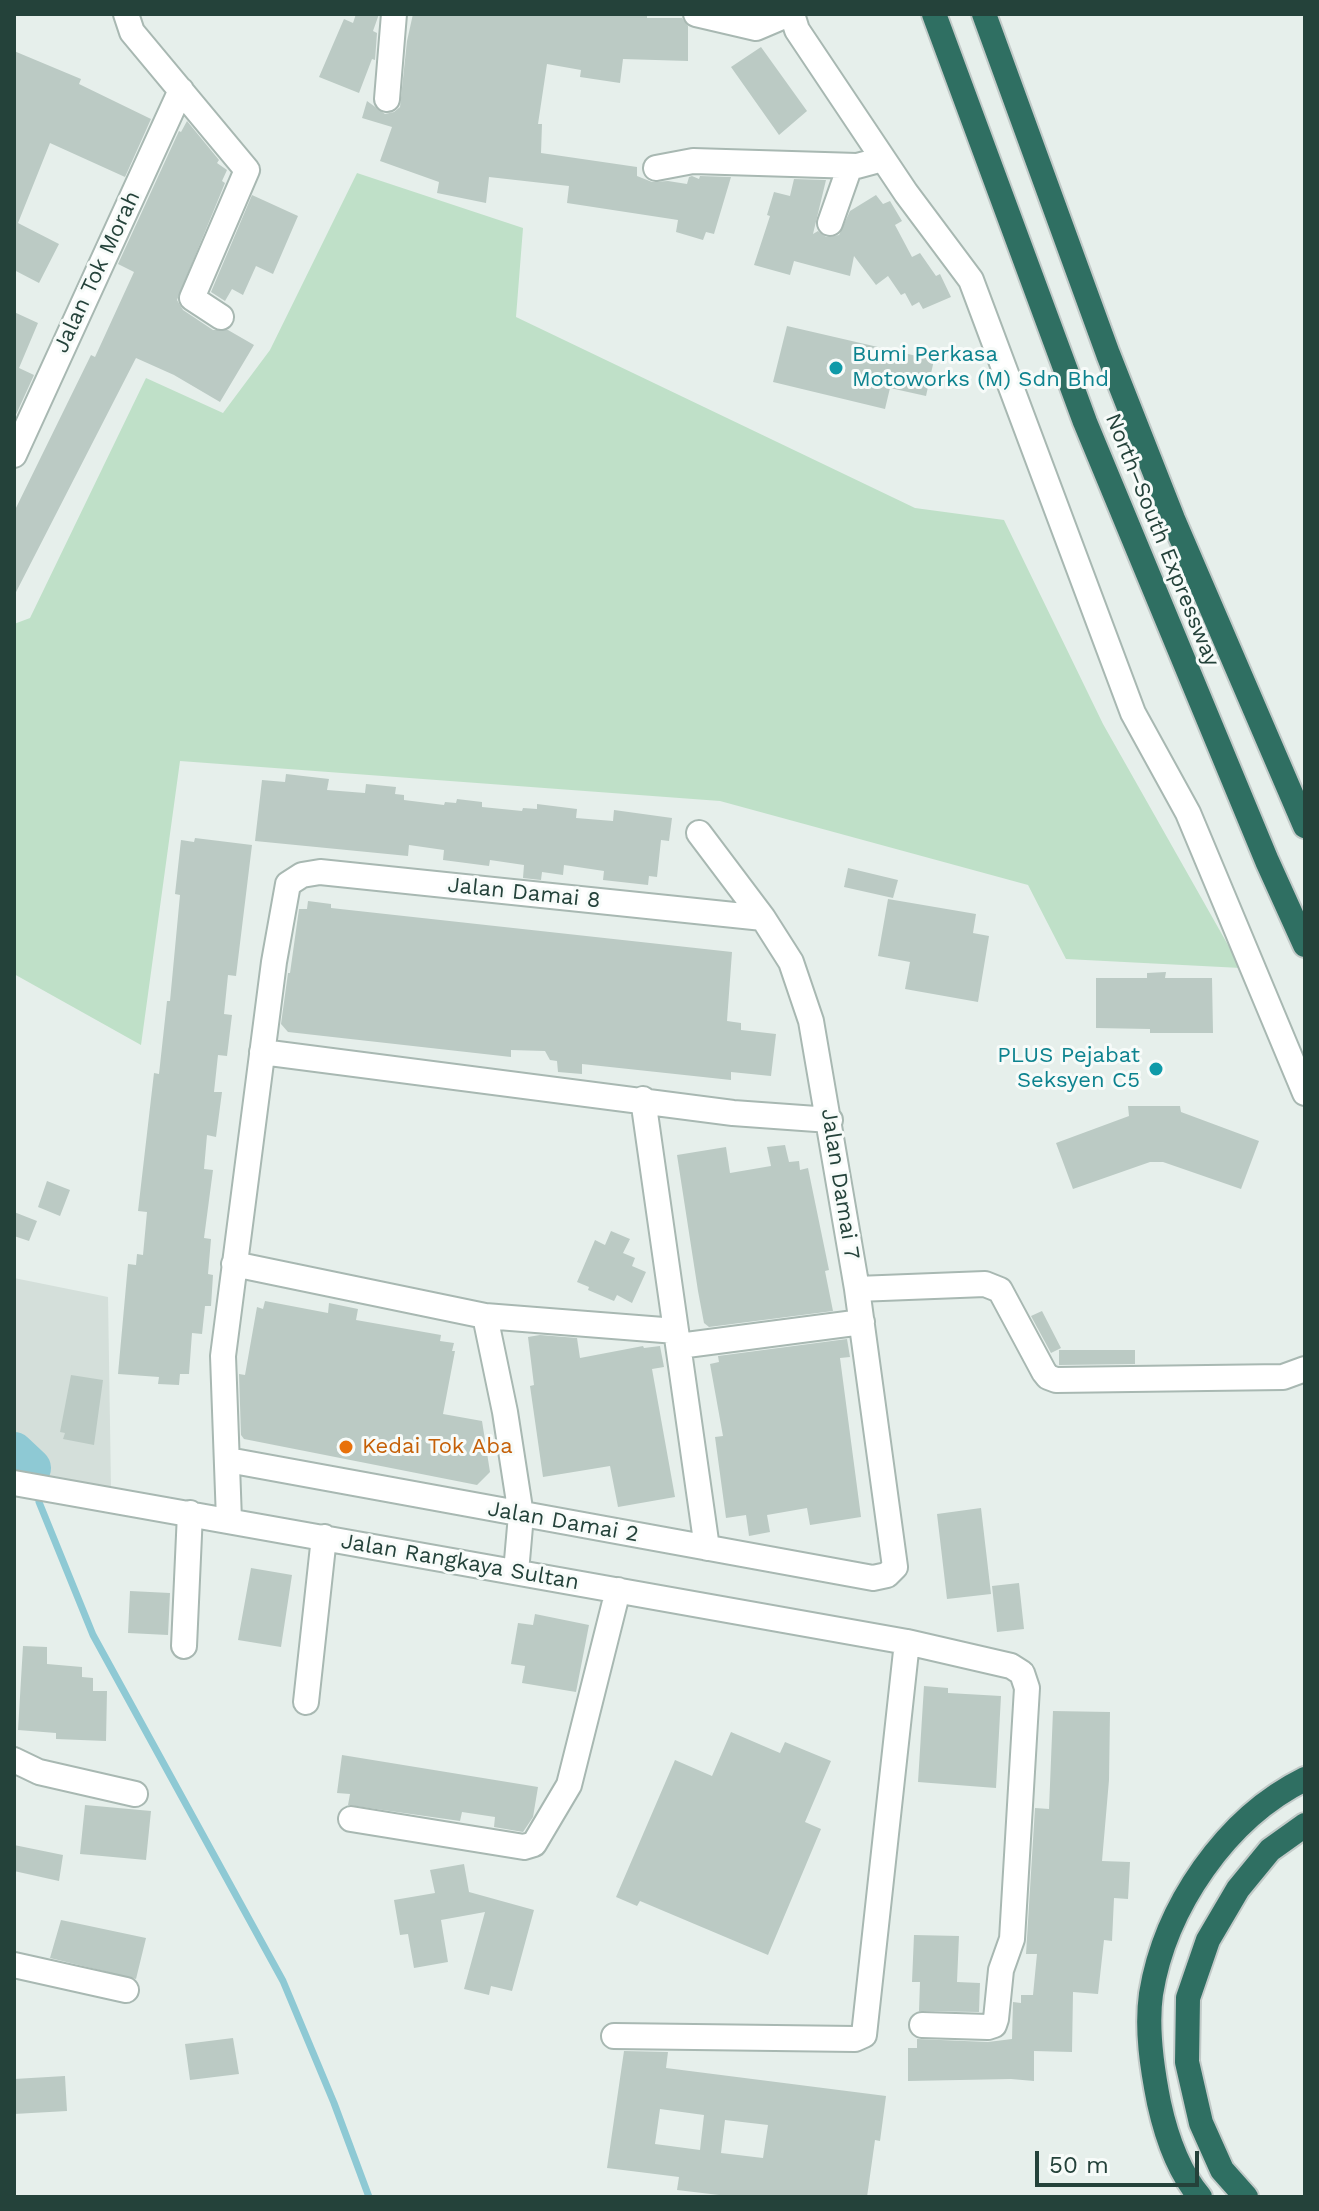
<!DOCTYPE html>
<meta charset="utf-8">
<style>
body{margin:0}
#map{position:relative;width:1319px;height:2211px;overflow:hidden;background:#e6efeb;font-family:"Work Sans",sans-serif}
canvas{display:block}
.frame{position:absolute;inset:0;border:16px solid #24423a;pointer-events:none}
.scale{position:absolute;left:1035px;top:2151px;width:164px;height:36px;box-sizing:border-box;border:4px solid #24423a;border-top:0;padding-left:10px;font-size:24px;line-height:28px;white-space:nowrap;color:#24423a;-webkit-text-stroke:6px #f7fbf9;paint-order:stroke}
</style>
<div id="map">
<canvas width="1319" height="2211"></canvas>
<div class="frame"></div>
<div class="scale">50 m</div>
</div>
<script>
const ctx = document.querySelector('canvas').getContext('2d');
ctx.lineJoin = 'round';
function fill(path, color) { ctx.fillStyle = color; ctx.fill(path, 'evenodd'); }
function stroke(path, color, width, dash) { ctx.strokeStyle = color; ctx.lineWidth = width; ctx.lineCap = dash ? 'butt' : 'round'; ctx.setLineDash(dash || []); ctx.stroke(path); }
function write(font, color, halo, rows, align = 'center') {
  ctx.font = font + ' "Work Sans",sans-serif'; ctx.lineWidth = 6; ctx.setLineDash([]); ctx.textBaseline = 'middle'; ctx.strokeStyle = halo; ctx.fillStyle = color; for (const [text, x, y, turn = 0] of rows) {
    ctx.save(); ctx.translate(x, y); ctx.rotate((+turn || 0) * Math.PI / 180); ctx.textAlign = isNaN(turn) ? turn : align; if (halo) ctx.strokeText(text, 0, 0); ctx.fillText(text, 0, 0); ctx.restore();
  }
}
fill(new Path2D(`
 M 14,1278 L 108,1297 L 111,1488 L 45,1476 L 14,1438 Z`), '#d4dfda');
fill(new Path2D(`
 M 357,173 L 523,228 L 516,317 L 915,508 L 1004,520 L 1103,724 L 1241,968 L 1066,959 L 1028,885 L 720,801 L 180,761 L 141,1045 L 14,974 L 14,624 L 30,618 L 146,378 L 223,413 L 270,350 Z`), '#bfe0c8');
stroke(new Path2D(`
 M 39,1502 L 93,1635 L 283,1981 L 334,2103 L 369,2197`), '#8ec9d4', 7);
stroke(new Path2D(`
 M 14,1452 L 31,1468`), '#8ec9d4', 40);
fill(new Path2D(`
 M 356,14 L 379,14 L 373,31 L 377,33 L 375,60 L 372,59 L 359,93 L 319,77 L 344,19 L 353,23 Z
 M 413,14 L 647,14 L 647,18 L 682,18 L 688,26 L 688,61 L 623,59 L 620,83 L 580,77 L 581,70 L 547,64 L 538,124 L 542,124 L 541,153 L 637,167 L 637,176 L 652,182 L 668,181 L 687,184 L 689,177 L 692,176 L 699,179 L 700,176 L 731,177 L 714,234 L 706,232 L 703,240 L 676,232 L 678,220 L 567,203 L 569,186 L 489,177 L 486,203 L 437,193 L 439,182 L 380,161 L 392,127 L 362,118 L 367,101 L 385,114 L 394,112 L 400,107 L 407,41 Z
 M 761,47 L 807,111 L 779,135 L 731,67 Z
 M 14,51 L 81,79 L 79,84 L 151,119 L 125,177 L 50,143 L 18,223 L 59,244 L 39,283 L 14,270 Z
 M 187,121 L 219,160 L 217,163 L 227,170 L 222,181 L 225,183 L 177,300 L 183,310 L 213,330 L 228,330 L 254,345 L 220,402 L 174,375 L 136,358 L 14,596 L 14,512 L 91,355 L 95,357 L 134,272 L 118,264 L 179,131 L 181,132 Z
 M 794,179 L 826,180 L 813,234 L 818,231 L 826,237 L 839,235 L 850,211 L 876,195 L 883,204 L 890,201 L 902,221 L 895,225 L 912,257 L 920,253 L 936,276 L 940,274 L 951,297 L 923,309 L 919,302 L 912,306 L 905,293 L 901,295 L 888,276 L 876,285 L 854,256 L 850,276 L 794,261 L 790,275 L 754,265 L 770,216 L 767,215 L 774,192 L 790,196 Z
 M 252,195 L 298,216 L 273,274 L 256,266 L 243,295 L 232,289 L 225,301 L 211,292 Z
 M 14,312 L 38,323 L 19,368 L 34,375 L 14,419 Z
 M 787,326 L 934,360 L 926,396 L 890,388 L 885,409 L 773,382 Z
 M 286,774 L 329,779 L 327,790 L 365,793 L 366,784 L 396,787 L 395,794 L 404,795 L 404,800 L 444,805 L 445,802 L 456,803 L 457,799 L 482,802 L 482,807 L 522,811 L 523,808 L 537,809 L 537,804 L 577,809 L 576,818 L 613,821 L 614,810 L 672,818 L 669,841 L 661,840 L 657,877 L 649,876 L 648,885 L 603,880 L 604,871 L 564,865 L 563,875 L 542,872 L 541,880 L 523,878 L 524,865 L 490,860 L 489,866 L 443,860 L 444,850 L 409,845 L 408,856 L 255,841 L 262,780 L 285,782 Z
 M 195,838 L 252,845 L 236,976 L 228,975 L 224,1014 L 232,1015 L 227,1056 L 218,1055 L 214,1092 L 222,1092 L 216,1137 L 207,1135 L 204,1169 L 213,1170 L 204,1238 L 211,1239 L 208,1274 L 213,1275 L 211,1306 L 205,1306 L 202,1334 L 192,1333 L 189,1374 L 180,1374 L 179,1385 L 158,1384 L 159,1377 L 118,1374 L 128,1264 L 136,1265 L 137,1254 L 143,1255 L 147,1212 L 138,1211 L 154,1073 L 159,1074 L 167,1001 L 170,1001 L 180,895 L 175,894 L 181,840 L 194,842 Z
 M 848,868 L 898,880 L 893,898 L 844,887 Z
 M 888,899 L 976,914 L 973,933 L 989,936 L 978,1002 L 905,989 L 910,962 L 878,956 Z
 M 308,901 L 331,904 L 331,908 L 732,952 L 727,1021 L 741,1023 L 741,1030 L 776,1034 L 771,1076 L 731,1072 L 731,1080 L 582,1064 L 582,1074 L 558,1072 L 557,1061 L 550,1060 L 545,1051 L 511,1050 L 511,1057 L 288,1032 L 281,1024 L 288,973 L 290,973 L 299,909 L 307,909 Z
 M 1166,972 L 1165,978 L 1212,978 L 1213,1033 L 1150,1033 L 1150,1029 L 1096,1028 L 1096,978 L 1147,978 L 1147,973 Z
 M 1128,1106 L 1180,1106 L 1181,1112 L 1259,1141 L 1241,1189 L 1163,1162 L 1150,1162 L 1073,1189 L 1056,1143 L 1129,1116 Z
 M 785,1145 L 789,1162 L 799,1161 L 800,1170 L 808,1168 L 829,1270 L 825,1271 L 833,1311 L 709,1327 L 704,1323 L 698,1291 L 677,1155 L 726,1147 L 730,1173 L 771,1166 L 767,1147 Z
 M 47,1181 L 70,1190 L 60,1216 L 38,1207 Z
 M 14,1212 L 37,1221 L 29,1241 L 14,1236 Z
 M 611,1231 L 630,1239 L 623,1253 L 635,1258 L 632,1266 L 646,1272 L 632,1303 L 617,1295 L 614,1301 L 588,1290 L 589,1287 L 577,1282 L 595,1240 L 605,1245 Z
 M 265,1301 L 328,1313 L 329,1303 L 358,1309 L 356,1320 L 441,1335 L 440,1341 L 454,1343 L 452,1351 L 455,1351 L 443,1414 L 482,1421 L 490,1472 L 477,1485 L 244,1439 L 241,1435 L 239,1374 L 245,1375 L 257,1307 L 263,1309 Z
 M 1042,1311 L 1061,1348 L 1051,1353 L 1031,1316 Z
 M 540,1335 L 577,1338 L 580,1358 L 643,1346 L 644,1348 L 660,1346 L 664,1367 L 652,1369 L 675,1497 L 618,1507 L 610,1466 L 543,1477 L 530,1386 L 534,1385 L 528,1337 Z
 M 847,1339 L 850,1357 L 840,1358 L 861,1517 L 810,1525 L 807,1508 L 767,1515 L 770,1532 L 749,1536 L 746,1515 L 726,1518 L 715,1437 L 723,1436 L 710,1364 L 719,1362 L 718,1356 Z
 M 1059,1350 L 1135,1350 L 1135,1364 L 1059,1365 Z
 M 71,1375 L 103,1380 L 94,1445 L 63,1439 L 65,1433 L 60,1432 Z
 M 981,1508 L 991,1594 L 947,1599 L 937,1514 Z
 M 251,1568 L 292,1575 L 281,1647 L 238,1640 Z
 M 1019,1583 L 1024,1629 L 997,1632 L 992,1586 Z
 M 130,1591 L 170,1593 L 168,1635 L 128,1633 Z
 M 535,1614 L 589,1625 L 576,1692 L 522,1683 L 525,1666 L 511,1664 L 518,1623 L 533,1625 Z
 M 23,1646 L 47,1647 L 47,1664 L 82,1667 L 82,1677 L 93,1678 L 93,1691 L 107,1691 L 106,1741 L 56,1739 L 56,1733 L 18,1730 Z
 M 924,1686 L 948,1688 L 948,1693 L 1001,1696 L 996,1788 L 918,1782 Z
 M 1053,1711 L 1110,1712 L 1109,1780 L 1102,1861 L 1130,1862 L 1128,1899 L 1114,1898 L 1112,1941 L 1104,1940 L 1098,1994 L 1073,1992 L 1072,2052 L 1034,2051 L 1034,2081 L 1011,2079 L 908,2081 L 908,2048 L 917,2048 L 917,2039 L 988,2042 L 1012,2039 L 1013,2002 L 1021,2003 L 1021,1995 L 1033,1995 L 1037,1954 L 1026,1954 L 1035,1808 L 1049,1809 Z
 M 731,1732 L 780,1753 L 785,1742 L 831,1761 L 805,1822 L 821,1829 L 768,1955 L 640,1901 L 637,1906 L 616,1897 L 675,1760 L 712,1776 Z
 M 342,1755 L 538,1787 L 533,1817 L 523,1832 L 494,1827 L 495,1817 L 462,1812 L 460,1821 L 348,1805 L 350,1794 L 337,1793 Z
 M 85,1805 L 151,1811 L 146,1860 L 80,1854 Z
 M 14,1845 L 63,1855 L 59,1881 L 14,1871 Z
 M 464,1864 L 469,1892 L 534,1910 L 512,1991 L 491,1986 L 489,1995 L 464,1989 L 485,1912 L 441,1920 L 448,1962 L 414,1968 L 408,1934 L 400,1935 L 394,1900 L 435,1893 L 430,1870 Z
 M 61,1920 L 146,1938 L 136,1979 L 50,1958 Z
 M 914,1935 L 959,1936 L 957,1982 L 980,1983 L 979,2012 L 919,2011 L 920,1982 L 912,1982 Z
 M 233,2038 L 239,2074 L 190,2080 L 185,2044 Z
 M 624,2051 L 668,2052 L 666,2068 L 886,2096 L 880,2141 L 875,2140 L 867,2197 L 736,2197 L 677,2190 L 679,2177 L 607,2168 ZM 660,2109 L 704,2115 L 700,2150 L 655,2144 ZM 725,2120 L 768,2125 L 763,2158 L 721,2153 Z
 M 65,2076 L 67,2111 L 14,2114 L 14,2079 Z`), '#bbcac4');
const minor = new Path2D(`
 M 126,14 L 132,32 L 247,170 L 192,298 L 221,317
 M 696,14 L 756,28 L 789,14
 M 792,14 L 797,30 L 906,193 L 971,280 L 1133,713 L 1188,813 L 1305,1093
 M 387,99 L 394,14
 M 656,168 L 693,161 L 857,166 L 883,159
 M 830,223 L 850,166
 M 14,455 L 181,90
 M 262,1052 L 733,1113 L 830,1120
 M 643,1099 L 707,1548
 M 234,1264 L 485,1316 L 676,1331
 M 857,1289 L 985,1284 L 1000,1290 L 1044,1372 L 1048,1377 L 1056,1380 L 1283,1377 L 1305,1369
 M 485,1316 L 505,1412 L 521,1515 L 516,1572
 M 679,1346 L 862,1322
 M 228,1460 L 873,1578 L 887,1575 L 895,1567 L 857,1289 L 811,1021 L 791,962 L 763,918 L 699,833
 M 14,1483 L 907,1642 L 1011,1666 L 1022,1673 L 1027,1688 L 1012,1939 L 1001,1970 L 996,2019 L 994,2025 L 988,2027 L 922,2025
 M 229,1520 L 223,1356 L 274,962 L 288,884 L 302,875 L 320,872 L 763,918
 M 184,1646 L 190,1513
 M 306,1702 L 324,1537
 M 14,1760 L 39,1772 L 135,1794
 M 351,1819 L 524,1847 L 534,1844 L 569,1785 L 618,1590
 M 14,1965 L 126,1990
 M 614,2036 L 855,2039 L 864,2035 L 907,1642`);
const highway = new Path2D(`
 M 934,14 L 1085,422 L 1267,861 L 1305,945
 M 984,14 L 1108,354 L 1173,519 L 1305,826
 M 1200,2197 C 1178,2171 1166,2135 1159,2103 C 1152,2068 1146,2029 1151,1994 C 1165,1907 1226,1818 1305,1779
 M 1246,2197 L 1222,2170 L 1201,2123 L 1187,2062 L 1188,1998 L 1208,1940 L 1238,1889 L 1270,1850 L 1305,1825`);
stroke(minor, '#a8b8b2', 28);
stroke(highway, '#c2cac8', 28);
stroke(minor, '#fff', 24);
stroke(highway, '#2f6f62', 24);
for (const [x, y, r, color] of [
 [836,368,8,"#0f9aa8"],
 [1156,1069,8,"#0f9aa8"],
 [346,1447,8,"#e8710a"]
]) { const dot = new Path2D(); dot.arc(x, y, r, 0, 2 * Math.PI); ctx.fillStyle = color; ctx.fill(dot); stroke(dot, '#f7fbf9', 3); }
write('22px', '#24423a', '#f7fbf9', [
 ["Jalan Tok Morah",97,272,-65],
 ["North–South Expressway",1162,540,68],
 ["Jalan Damai 8",524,893,6],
 ["Jalan Damai 7",840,1184,81],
 ["Jalan Damai 2",563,1522,10],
 ["Jalan Rangkaya Sultan",460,1562,10]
]);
write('22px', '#0d838f', '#f7fbf9', [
 ["Bumi Perkasa",852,355],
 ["Motoworks (M) Sdn Bhd",852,380],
 ["PLUS Pejabat",1140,1056,"right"],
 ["Seksyen C5",1140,1081,"right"]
], 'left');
write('22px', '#c56008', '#f7fbf9', [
 ["Kedai Tok Aba",362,1447]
], 'left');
</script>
